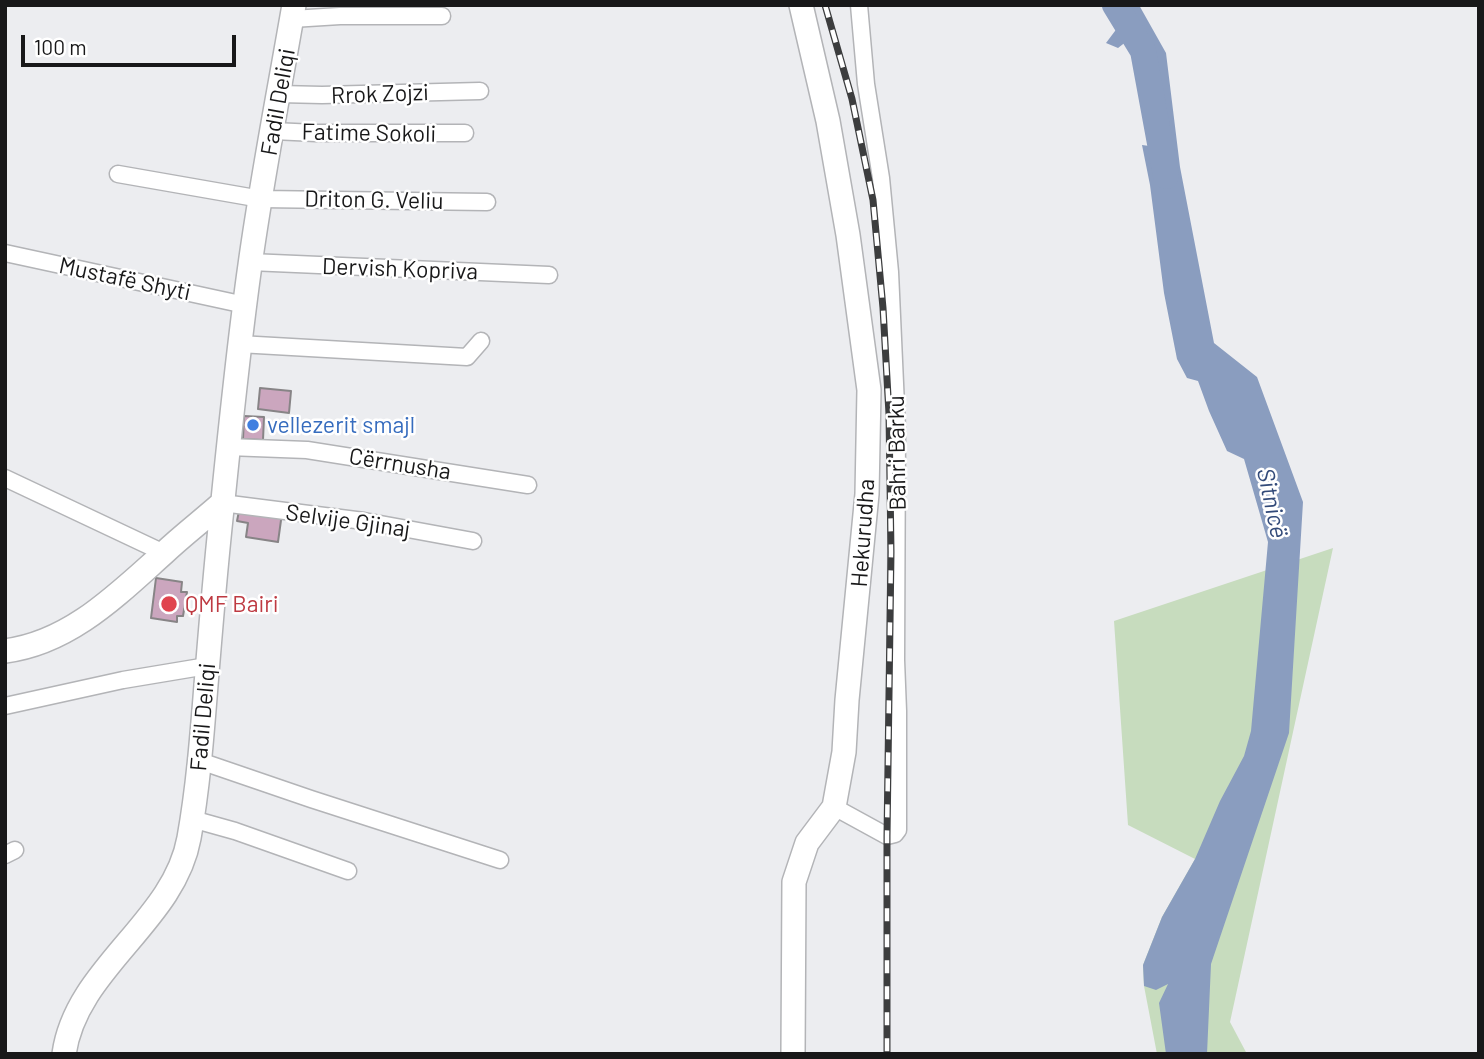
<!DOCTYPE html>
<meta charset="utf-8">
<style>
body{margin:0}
#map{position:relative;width:1484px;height:1059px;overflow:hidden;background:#ecedf0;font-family:Barlow,sans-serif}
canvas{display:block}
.frame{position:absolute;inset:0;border:7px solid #181819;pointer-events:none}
.scale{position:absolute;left:21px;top:35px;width:215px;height:32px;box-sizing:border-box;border:4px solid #181819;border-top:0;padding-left:9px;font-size:21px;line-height:24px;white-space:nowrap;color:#181819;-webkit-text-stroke:5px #fff;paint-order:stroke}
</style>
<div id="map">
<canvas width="1484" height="1059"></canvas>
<div class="frame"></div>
<div class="scale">100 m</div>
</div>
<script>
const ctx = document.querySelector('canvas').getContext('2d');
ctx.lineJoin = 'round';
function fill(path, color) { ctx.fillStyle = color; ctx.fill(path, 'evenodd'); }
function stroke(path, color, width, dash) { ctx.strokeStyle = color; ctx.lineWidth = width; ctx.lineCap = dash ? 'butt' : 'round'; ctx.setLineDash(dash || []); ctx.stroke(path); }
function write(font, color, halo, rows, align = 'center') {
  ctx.font = font + ' Barlow,sans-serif'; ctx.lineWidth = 5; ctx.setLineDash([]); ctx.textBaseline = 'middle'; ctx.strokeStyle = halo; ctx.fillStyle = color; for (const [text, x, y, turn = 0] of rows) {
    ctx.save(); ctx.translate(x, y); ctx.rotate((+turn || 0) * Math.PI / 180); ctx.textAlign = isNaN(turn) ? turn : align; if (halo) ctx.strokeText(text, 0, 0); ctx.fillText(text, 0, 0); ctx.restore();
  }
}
fill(new Path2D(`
 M 1333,548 L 1230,1022 L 1247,1054 L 1157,1054 L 1144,986 L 1143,965 L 1162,917 L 1195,859 L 1128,825 L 1114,621 Z`), '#c7dcbe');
fill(new Path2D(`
 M 1098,5 L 1139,5 L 1166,53 L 1180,167 L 1214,343 L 1257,377 L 1303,502 L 1289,733 L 1211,964 L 1207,1054 L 1166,1054 L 1159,1003 L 1168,984 L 1156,990 L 1144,986 L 1143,965 L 1162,917 L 1195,859 L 1220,801 L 1244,756 L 1251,731 L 1268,542 L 1244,459 L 1227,451 L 1209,411 L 1198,381 L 1187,378 L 1177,359 L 1164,293 L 1150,185 L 1142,145 L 1157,147 L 1166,130 L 1156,100 L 1139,98 L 1142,66 L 1127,41 L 1118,48 L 1106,43 L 1124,19 Z`), '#8a9dbf');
stroke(new Path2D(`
 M 1115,5 L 1143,51 L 1166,176`), '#8a9dbf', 26);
const building = new Path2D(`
 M 260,388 L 291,391 L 289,413 L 258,409 Z
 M 244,416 L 264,417 L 263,440 L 243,439 Z
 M 240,506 L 282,513 L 278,542 L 246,537 L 248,523 L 237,521 Z
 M 156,578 L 182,582 L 181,592 L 187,592 L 183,616 L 177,616 L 177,622 L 151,618 Z`);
fill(building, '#cba6be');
stroke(building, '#878486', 2);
const street = new Path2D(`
 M 292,19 L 340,16 L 442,16
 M 279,94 L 322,95 L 480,91
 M 273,131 L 316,133 L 465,133
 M 118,174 L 261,199 L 487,202
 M 5,253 L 245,305
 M 250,262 L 549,275
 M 239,344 L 467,357 L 481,341
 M 228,447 L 307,450 L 528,485
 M 5,478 L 164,553
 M 222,503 L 364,521 L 473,541
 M 5,706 L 123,680 L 207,666
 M 200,761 L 311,799 L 500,860
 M 834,807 L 887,836 L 895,834 L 898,830 L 898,711 L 896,660 L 897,428 L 890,272 L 881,178 L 866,84 L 859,5
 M 192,819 L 235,831 L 348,871
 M 5,855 L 15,850`);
const secondary = new Path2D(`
 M 5,651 C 70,643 118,594 164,553 C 183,535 203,520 222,503
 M 64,1054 C 76,968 174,922 189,838 C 198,788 202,736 206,685 C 211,624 216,561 223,500 C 231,421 239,343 250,265 C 262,178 279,92 294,5
 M 793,1054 L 794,882 L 807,843 L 834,807 L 844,752 L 847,700 L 867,494 L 869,390 L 848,235 L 828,121 L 801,5`);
stroke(street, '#b3b4b7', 19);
stroke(secondary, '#b3b4b7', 26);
stroke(street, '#fff', 16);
stroke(secondary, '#fff', 23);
const rail = new Path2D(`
 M 825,5 L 852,99 L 873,200 L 883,308 L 889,414 L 891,552 L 887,836 L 887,1054`);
stroke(rail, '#3c3d3e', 7);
stroke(rail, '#fff', 4.5, [13]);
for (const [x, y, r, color] of [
 [253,425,7,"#3f7fe0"],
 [169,604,9,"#e0444e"]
]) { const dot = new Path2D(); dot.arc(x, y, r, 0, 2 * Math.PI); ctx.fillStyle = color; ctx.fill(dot); stroke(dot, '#fff', 2.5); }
write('23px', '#181819', '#fff', [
 ["Rrok Zojzi",380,94,-2],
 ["Fadil Deliqi",278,102,-80],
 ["Fatime Sokoli",369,133,1],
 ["Driton G. Veliu",374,200,1],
 ["Dervish Kopriva",400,269,2],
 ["Mustafë Shyti",125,279,12],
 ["Bahri Barku",897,453,-91],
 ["Cërrnusha",400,464,9],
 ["Selvije Gjinaj",348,521,8],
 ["Hekurudha",863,533,-86],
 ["Fadil Deliqi",203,717,-85]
]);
write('23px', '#366cbe', '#fff', [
 ["vellezerit smajl",267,425]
], 'left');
write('23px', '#be3a42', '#fff', [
 ["QMF Bairi",185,604]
], 'left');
write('italic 24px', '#324a79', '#fff', [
 ["Sitnicë",1272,503,78]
]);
</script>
